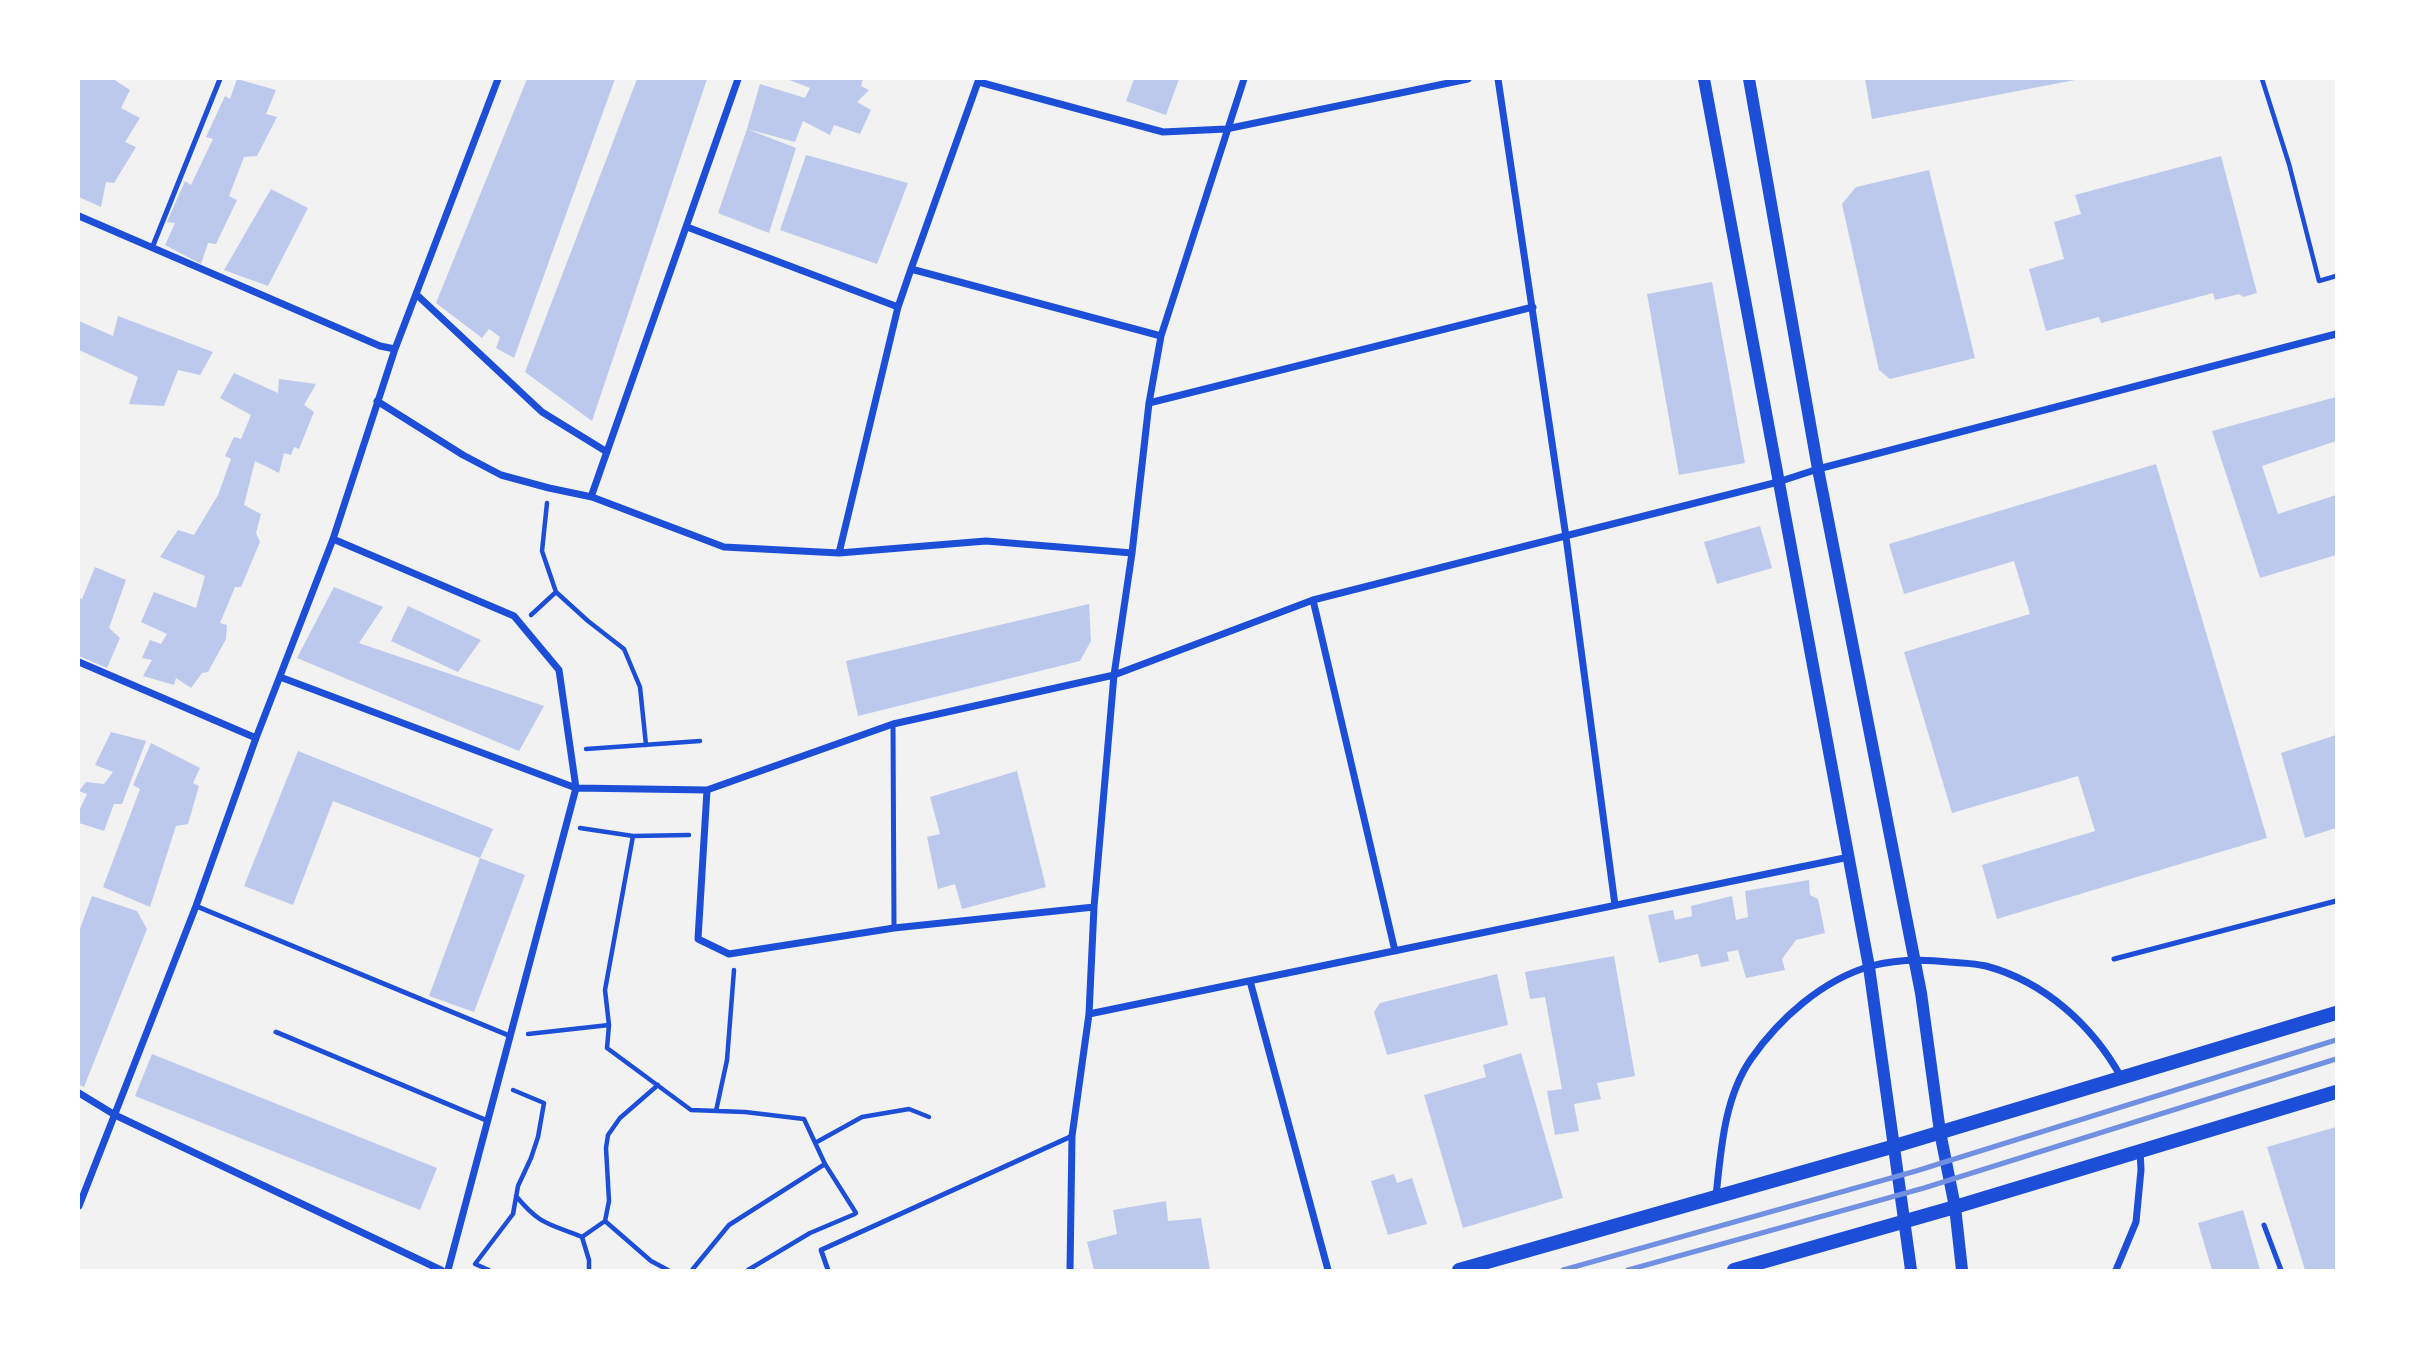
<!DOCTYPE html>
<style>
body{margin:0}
#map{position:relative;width:2415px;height:1349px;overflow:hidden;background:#f2f2f2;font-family:"DM Sans",sans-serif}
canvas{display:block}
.frame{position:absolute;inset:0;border:80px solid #fff;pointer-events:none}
</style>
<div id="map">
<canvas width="2415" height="1349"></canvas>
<div class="frame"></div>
</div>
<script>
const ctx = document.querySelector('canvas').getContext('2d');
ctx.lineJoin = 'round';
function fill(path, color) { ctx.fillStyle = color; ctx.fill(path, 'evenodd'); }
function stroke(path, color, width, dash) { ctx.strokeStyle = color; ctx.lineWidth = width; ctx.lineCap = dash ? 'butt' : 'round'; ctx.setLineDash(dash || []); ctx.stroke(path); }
fill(new Path2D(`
 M 79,79 L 113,79 L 130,90 L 121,108 L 140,118 L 125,142 L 136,147 L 114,183 L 106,182 L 101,207 L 79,197 Z
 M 237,79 L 276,90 L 266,114 L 277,117 L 257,156 L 244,157 L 229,196 L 237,200 L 216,244 L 208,243 L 201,264 L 165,245 L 175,223 L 167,222 L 185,181 L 191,185 L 213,139 L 206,137 L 225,96 L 230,99 Z
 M 527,79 L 615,79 L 514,358 L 496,348 L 500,337 L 489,329 L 482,338 L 436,303 Z
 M 637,79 L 707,79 L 592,421 L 525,372 Z
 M 787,79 L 863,79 L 861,86 L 869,90 L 857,102 L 871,110 L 860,134 L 834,125 L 830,135 L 803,121 L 795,142 L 747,129 L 760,84 L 805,98 L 810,88 Z
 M 1134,79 L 1179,79 L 1166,115 L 1126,101 Z
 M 1865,79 L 2075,79 L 2075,80 L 1872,119 Z
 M 747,129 L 796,148 L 769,233 L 718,213 Z
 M 806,155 L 908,183 L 877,264 L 780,230 Z
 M 2221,156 L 2257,293 L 2243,297 L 2239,294 L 2215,300 L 2213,293 L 2101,323 L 2099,317 L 2046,331 L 2029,269 L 2064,259 L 2054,222 L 2081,214 L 2075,195 Z
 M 1929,170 L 1975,358 L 1890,379 L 1879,370 L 1842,204 L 1856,187 Z
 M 271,189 L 308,208 L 268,286 L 224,270 Z
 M 1712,282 L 1745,463 L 1679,475 L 1647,294 Z
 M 118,316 L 213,352 L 200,375 L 178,370 L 164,406 L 129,404 L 138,377 L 79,350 L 79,321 L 113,336 Z
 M 234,373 L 278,393 L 279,379 L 316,384 L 304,405 L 314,412 L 299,449 L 294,447 L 291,455 L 284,453 L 279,473 L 255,461 L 244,505 L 261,514 L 256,533 L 260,542 L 241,587 L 235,587 L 220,623 L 227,625 L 226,639 L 208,672 L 202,673 L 191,688 L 176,678 L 174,685 L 143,676 L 152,660 L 142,658 L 150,640 L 161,644 L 167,634 L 141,622 L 154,592 L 196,608 L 205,576 L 160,557 L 178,530 L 194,535 L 218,495 L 231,459 L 225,456 L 234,437 L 241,439 L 251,415 L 220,398 Z
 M 2336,397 L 2336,441 L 2262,466 L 2278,514 L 2336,495 L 2336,555 L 2260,578 L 2212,431 Z
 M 2156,464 L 2267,838 L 1997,919 L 1982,865 L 2095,831 L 2078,776 L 1952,813 L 1904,652 L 2030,614 L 2014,561 L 1904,594 L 1889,544 Z
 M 1760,526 L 1772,568 L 1717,584 L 1704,542 Z
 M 95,567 L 126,580 L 109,628 L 120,638 L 107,668 L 79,656 L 79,598 L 82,599 Z
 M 334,587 L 383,607 L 359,643 L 544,706 L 519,751 L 297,658 Z
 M 1089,604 L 1091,641 L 1080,661 L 858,716 L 846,661 Z
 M 408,606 L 481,640 L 458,672 L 391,641 Z
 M 111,732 L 146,741 L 122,804 L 114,804 L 104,831 L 79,823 L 79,811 L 87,794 L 79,791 L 86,782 L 104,784 L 113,772 L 95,765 Z
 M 2336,735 L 2336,828 L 2305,838 L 2281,753 Z
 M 151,743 L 200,768 L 193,783 L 199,786 L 188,824 L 176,826 L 150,907 L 103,887 L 140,789 L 133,785 Z
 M 298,751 L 493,829 L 480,858 L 333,801 L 293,905 L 244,886 Z
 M 1017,771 L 1046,887 L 962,909 L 955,884 L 938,889 L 927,837 L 940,834 L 930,797 Z
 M 480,858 L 525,875 L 474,1012 L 429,996 Z
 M 1809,880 L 1810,895 L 1818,899 L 1825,933 L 1796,940 L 1782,959 L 1785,970 L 1746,978 L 1738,950 L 1727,952 L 1729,961 L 1701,967 L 1698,954 L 1659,963 L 1648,915 L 1673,910 L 1675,920 L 1692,916 L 1691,906 L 1732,896 L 1736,920 L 1748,917 L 1745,891 Z
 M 92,896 L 137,911 L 147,929 L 84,1087 L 79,1085 L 79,931 Z
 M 1614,956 L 1635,1076 L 1597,1083 L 1601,1099 L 1574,1104 L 1579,1131 L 1555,1135 L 1547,1091 L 1562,1089 L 1545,997 L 1530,999 L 1525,972 Z
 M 1497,974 L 1508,1025 L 1387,1055 L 1374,1012 L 1380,1003 Z
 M 1521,1053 L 1563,1198 L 1463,1228 L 1424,1095 L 1486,1077 L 1483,1065 Z
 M 152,1054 L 437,1168 L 420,1210 L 135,1096 Z
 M 2336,1127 L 2336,1270 L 2305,1270 L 2267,1147 Z
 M 1394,1174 L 1397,1183 L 1412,1178 L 1427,1224 L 1388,1235 L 1371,1181 Z
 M 1166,1201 L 1168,1221 L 1201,1218 L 1210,1270 L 1094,1270 L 1087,1242 L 1117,1234 L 1113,1210 Z
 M 2243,1210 L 2260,1270 L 2212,1270 L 2198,1223 Z`), '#bdc9ec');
stroke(new Path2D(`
 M 2262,79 L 2289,164 L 2319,281 L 2336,276
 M 547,503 L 542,551 L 556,592 L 588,621 L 624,649 L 640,687 L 646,745
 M 531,615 L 556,592
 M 586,749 L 700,741
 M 580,828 L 633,836 L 689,835
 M 633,836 L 605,990 L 609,1025 L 607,1048 L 691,1110 L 745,1112 L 804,1119 L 825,1164 L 729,1225 L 692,1270
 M 528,1034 L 609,1025
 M 658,1085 L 620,1118 L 608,1135 L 606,1148 L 609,1201 L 605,1221 L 651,1261 L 668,1270
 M 716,1111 L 727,1060 L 734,970
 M 815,1143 L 862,1117 L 909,1109 L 929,1117
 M 825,1164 L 856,1213
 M 516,1196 C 541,1226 548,1223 582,1237 L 589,1260 L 589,1270
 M 582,1237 L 605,1221
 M 489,1270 L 475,1264 L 513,1214 L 518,1186 L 531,1158 L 538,1137 L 544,1103 L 513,1090
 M 748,1270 L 810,1233 L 855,1214`), '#1d4ed8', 4.5);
stroke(new Path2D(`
 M 152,248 L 220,79
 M 893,724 L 894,928
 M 196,906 L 510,1036
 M 2114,959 L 2336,901
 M 276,1032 L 488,1121
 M 2264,1225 L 2281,1270
 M 828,1270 L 821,1250 L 1072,1136`), '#1d4ed8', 5);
stroke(new Path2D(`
 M 1498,79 L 1566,537 L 1615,905
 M 979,82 L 1163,132 L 1226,129 L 1468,79
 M 79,216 L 380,346 L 395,349
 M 687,227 L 898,307
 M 911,269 L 979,79
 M 417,295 L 542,412 L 607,452
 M 377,401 L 463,455 L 501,475 L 549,488 L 592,497 L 724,547 L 839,553 L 986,541 L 1132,553
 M 1149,403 L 1533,307
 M 591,497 L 738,79
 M 333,539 L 514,616 L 559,670 L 576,788 L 448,1270
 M 839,553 L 898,307 L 911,269 L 1161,336
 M 1313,600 L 1395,951
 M 79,662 L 256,738
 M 280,677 L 576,788 L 707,790 L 893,724 L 1114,675 L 1313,600 L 1778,482 L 1818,469 L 2336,334
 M 707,790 L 698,939 L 729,954 L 894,928 L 1094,907
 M 1250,981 L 1328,1270
 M 1089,1014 L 1849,857
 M 79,1093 L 115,1115 L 441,1270
 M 1716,1196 C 1721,1150 1724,1098 1751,1059 C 1779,1019 1822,980 1871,966 C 1897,959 1922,959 1949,962 C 1961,963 1974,963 1986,966 C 2045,982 2092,1025 2121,1077
 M 79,1206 L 196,906 L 256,738 L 333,539 L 395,349 L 498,79
 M 1070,1270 L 1072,1136 L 1089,1014 L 1094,907 L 1114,675 L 1132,553 L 1149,403 L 1161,336 L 1244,79
 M 2116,1270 L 2136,1222 L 2141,1170 L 2140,1150`), '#1d4ed8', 7);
stroke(new Path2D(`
 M 1704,79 L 1869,967 L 1911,1270
 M 1749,79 L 1818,469 L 1921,993 L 1940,1132 L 1955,1207 L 1962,1270`), '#1d4ed8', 12);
stroke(new Path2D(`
 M 1459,1270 L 1895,1146 L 2336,1013
 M 1734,1270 L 1955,1207 L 2336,1092`), '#1d4ed8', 14);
stroke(new Path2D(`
 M 1563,1270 L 1916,1171 L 2336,1040
 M 1628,1270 L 1924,1188 L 2336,1059`), '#7290e2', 5);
</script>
